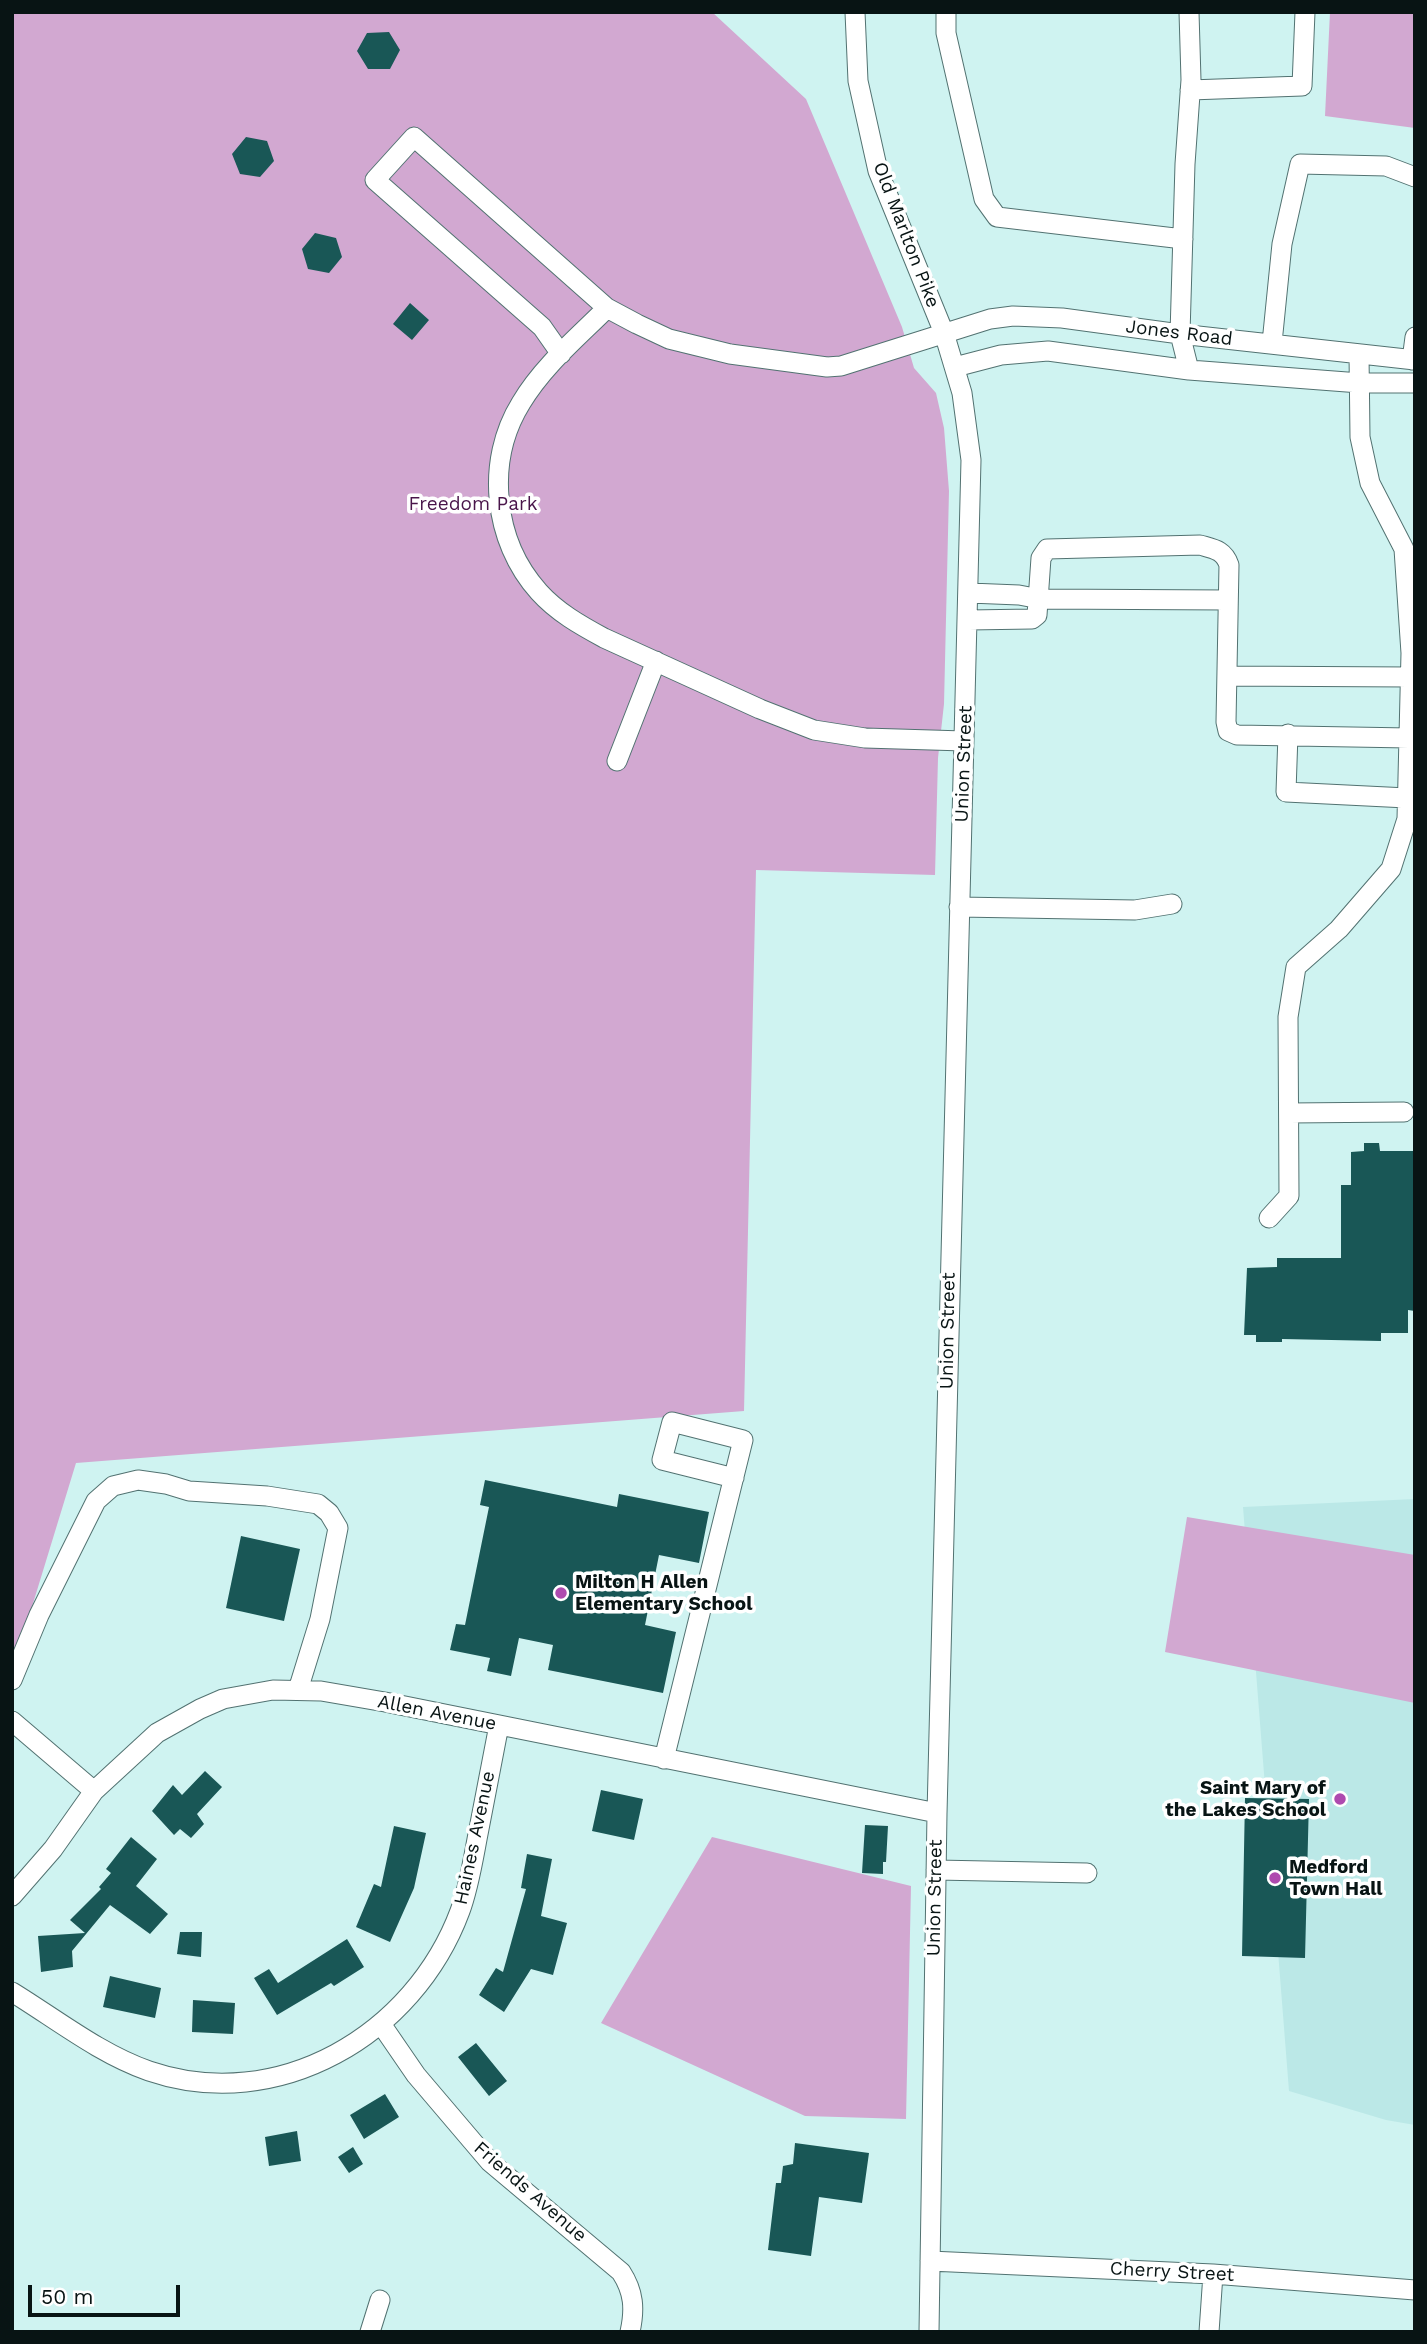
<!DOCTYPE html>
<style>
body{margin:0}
#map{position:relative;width:1427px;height:2344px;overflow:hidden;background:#cff3f1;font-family:"Work Sans",sans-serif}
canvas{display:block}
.frame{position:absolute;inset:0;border:14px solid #081414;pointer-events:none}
.scale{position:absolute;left:28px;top:2285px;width:152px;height:32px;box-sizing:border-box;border:4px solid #081414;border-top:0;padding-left:9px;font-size:21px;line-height:24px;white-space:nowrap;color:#081414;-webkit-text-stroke:5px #fff;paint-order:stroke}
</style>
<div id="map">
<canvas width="1427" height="2344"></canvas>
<div class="frame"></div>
<div class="scale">50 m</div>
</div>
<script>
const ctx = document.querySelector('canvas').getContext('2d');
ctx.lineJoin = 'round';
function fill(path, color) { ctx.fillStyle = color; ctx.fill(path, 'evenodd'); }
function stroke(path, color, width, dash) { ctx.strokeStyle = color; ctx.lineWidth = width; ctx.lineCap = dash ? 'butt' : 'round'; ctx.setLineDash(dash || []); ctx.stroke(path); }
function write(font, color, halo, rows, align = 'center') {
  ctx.font = font + ' "Work Sans",sans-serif'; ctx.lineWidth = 7; ctx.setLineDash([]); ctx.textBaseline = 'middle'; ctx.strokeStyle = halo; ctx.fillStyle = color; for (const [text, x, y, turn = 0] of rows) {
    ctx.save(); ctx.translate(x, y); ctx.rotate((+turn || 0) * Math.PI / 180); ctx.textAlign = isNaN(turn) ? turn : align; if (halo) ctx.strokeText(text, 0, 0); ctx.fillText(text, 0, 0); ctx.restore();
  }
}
fill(new Path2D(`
 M 1415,1499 L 1415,2125 L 1386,2120 L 1289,2091 L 1243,1507 Z`), '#bbe8e7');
fill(new Path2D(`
 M 12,12 L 712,12 L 806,99 L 902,327 L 914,368 L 936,393 L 944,428 L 949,491 L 944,704 L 938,758 L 935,875 L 756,870 L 744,1411 L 76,1463 L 12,1672 Z
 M 1330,12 L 1415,12 L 1415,128 L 1325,116 Z
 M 1187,1517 L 1415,1555 L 1415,1703 L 1165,1652 Z
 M 712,1837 L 911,1886 L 906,2119 L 805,2116 L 601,2023 Z`), '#d2a8d1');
fill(new Path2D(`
 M 389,32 L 400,50 L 390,69 L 368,69 L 357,51 L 367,33 Z
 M 246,137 L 267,141 L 274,161 L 260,177 L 240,174 L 232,154 Z
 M 315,233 L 336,238 L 342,257 L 329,273 L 308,269 L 302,249 Z
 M 410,303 L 429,320 L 412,340 L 393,324 Z
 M 1364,1143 L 1379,1143 L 1380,1151 L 1414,1151 L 1415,1311 L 1408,1310 L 1408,1333 L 1381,1333 L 1381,1341 L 1282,1339 L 1282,1342 L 1256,1342 L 1256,1335 L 1244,1335 L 1247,1268 L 1277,1267 L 1277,1258 L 1341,1258 L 1341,1185 L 1351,1185 L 1351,1152 L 1364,1151 Z
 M 485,1480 L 617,1507 L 619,1494 L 709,1512 L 699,1563 L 659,1555 L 645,1625 L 676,1632 L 663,1693 L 548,1670 L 553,1645 L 519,1638 L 511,1676 L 487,1671 L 490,1658 L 450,1650 L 456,1624 L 465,1625 L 489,1507 L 480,1505 Z
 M 241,1536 L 300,1549 L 284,1621 L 226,1608 Z
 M 205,1771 L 222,1787 L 197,1814 L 204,1824 L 191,1838 L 180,1829 L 174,1835 L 152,1811 L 173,1785 L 182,1795 Z
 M 601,1790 L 643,1799 L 634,1840 L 592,1831 Z
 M 1245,1798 L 1309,1799 L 1305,1958 L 1242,1956 Z
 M 865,1825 L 888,1826 L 886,1862 L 883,1862 L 883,1874 L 862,1873 Z
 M 394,1826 L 426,1833 L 414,1888 L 390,1942 L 356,1927 L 374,1884 L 381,1887 Z
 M 131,1837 L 157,1859 L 136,1886 L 168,1914 L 150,1934 L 110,1905 L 72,1951 L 73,1967 L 41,1972 L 38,1936 L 85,1933 L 70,1920 L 101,1889 L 99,1887 L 111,1873 L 106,1869 Z
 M 527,1854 L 552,1859 L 541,1916 L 567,1923 L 553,1975 L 531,1969 L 504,2012 L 479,1995 L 496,1968 L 503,1972 L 526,1889 L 521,1888 Z
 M 180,1932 L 202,1932 L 201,1957 L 177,1954 Z
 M 347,1939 L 364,1967 L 334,1986 L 331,1983 L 277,2015 L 254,1978 L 269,1969 L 278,1983 Z
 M 110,1976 L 161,1988 L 155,2018 L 103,2007 Z
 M 193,2000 L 235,2003 L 233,2034 L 192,2032 Z
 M 476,2043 L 507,2081 L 489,2096 L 458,2057 Z
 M 385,2094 L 399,2117 L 364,2139 L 350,2115 Z
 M 297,2131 L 301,2161 L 269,2166 L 265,2137 Z
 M 795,2143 L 869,2153 L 862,2203 L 819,2197 L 811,2256 L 768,2250 L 776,2183 L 781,2183 L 783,2166 L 793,2164 Z
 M 353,2147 L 363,2164 L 349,2173 L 338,2157 Z`), '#195756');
const minor = new Path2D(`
 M 855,12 L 858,81 L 878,171 L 944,333 L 962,393 L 971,460 L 937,1813 L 929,2332
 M 946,12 L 946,33 L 984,199 L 997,217 L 1183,239
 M 1189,12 L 1191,80 L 1185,164 L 1180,334 L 1189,370
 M 1190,90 L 1302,86 L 1305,12
 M 607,308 C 578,337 543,366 521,403 C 485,461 493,541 539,592 C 557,612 580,625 604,638 L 760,709 L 814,730 L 865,738 L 964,741
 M 1272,343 L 1282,244 L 1300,164 L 1386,166 L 1415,177
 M 561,354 L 542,327 L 375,180 L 414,137 L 607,308 L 637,324 L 669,339 L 730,354 L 827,367 L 841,366 L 990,319 L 1013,316 L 1062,318 L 1180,334 L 1415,360
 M 1412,360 L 1415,337
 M 955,367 L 1001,355 L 1048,351 L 1189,370 L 1360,383 L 1415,383
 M 969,593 L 1019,595 L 1040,599 L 1228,600
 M 969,620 L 1032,619 L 1037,615 L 1041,558 L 1047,549 L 1200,545 C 1214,549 1224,550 1229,565 L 1226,722 L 1228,731 L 1237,735 L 1409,738
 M 1227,676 L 1410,677
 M 1288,734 L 1286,792 L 1407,798
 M 617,761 L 656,661
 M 959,907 L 1135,910 L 1172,904
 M 1289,1113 L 1404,1112
 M 1269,1218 L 1289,1196 L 1288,1017 L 1296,967 L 1339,929 L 1391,869 L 1407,819 L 1411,653 L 1404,549 L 1370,483 L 1360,437 L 1359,354
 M 12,1680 L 39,1615 L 96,1501 L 113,1486 L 138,1480 L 166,1484 L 189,1491 L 267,1496 L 318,1504 L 329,1513 L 338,1528 L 320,1619 L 298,1690
 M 12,1721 L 94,1791
 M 664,1759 L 743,1440 L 672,1422 L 662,1460 L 734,1478
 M 936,1870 L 1087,1873
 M 12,1896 L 53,1849 L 94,1791 L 157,1733 L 200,1709 L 223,1699 L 273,1690 L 321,1691 L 385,1702 L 937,1813
 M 12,1992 C 56,2019 100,2054 149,2071 C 278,2115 414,2035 460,1911 C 469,1887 473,1860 478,1834 C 485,1798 492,1762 499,1725
 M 381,2024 L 416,2075 L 490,2162 L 621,2272 C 634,2292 635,2309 630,2332
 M 930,2261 L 1213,2274 L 1415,2290
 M 370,2332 L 380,2300
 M 1209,2332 L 1213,2274`);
stroke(minor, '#527271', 21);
stroke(minor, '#fff', 19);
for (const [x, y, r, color] of [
 [561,1593,7,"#ae4aaf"],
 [1340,1799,7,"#ae4aaf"],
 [1275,1878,7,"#ae4aaf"]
]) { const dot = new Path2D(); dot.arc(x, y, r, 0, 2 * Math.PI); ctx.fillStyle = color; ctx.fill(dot); stroke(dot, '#fff', 2.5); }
write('19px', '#081414', '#fff', [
 ["Old Marlton Pike",906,235,69],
 ["Jones Road",1179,333,7],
 ["Union Street",964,764,-88],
 ["Union Street",948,1331,-89],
 ["Allen Avenue",437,1713,11],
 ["Haines Avenue",475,1838,-78],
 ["Union Street",935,1898,-89],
 ["Friends Avenue",530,2192,41],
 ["Cherry Street",1172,2272,3]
]);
write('19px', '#49154a', '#fff', [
 ["Freedom Park",473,504]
]);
write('bold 19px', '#081414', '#fff', [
 ["Milton H Allen",575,1582],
 ["Elementary School",575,1604],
 ["Saint Mary of",1326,1788,"right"],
 ["the Lakes School",1326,1810,"right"],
 ["Medford",1289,1867],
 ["Town Hall",1289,1889]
], 'left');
</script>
